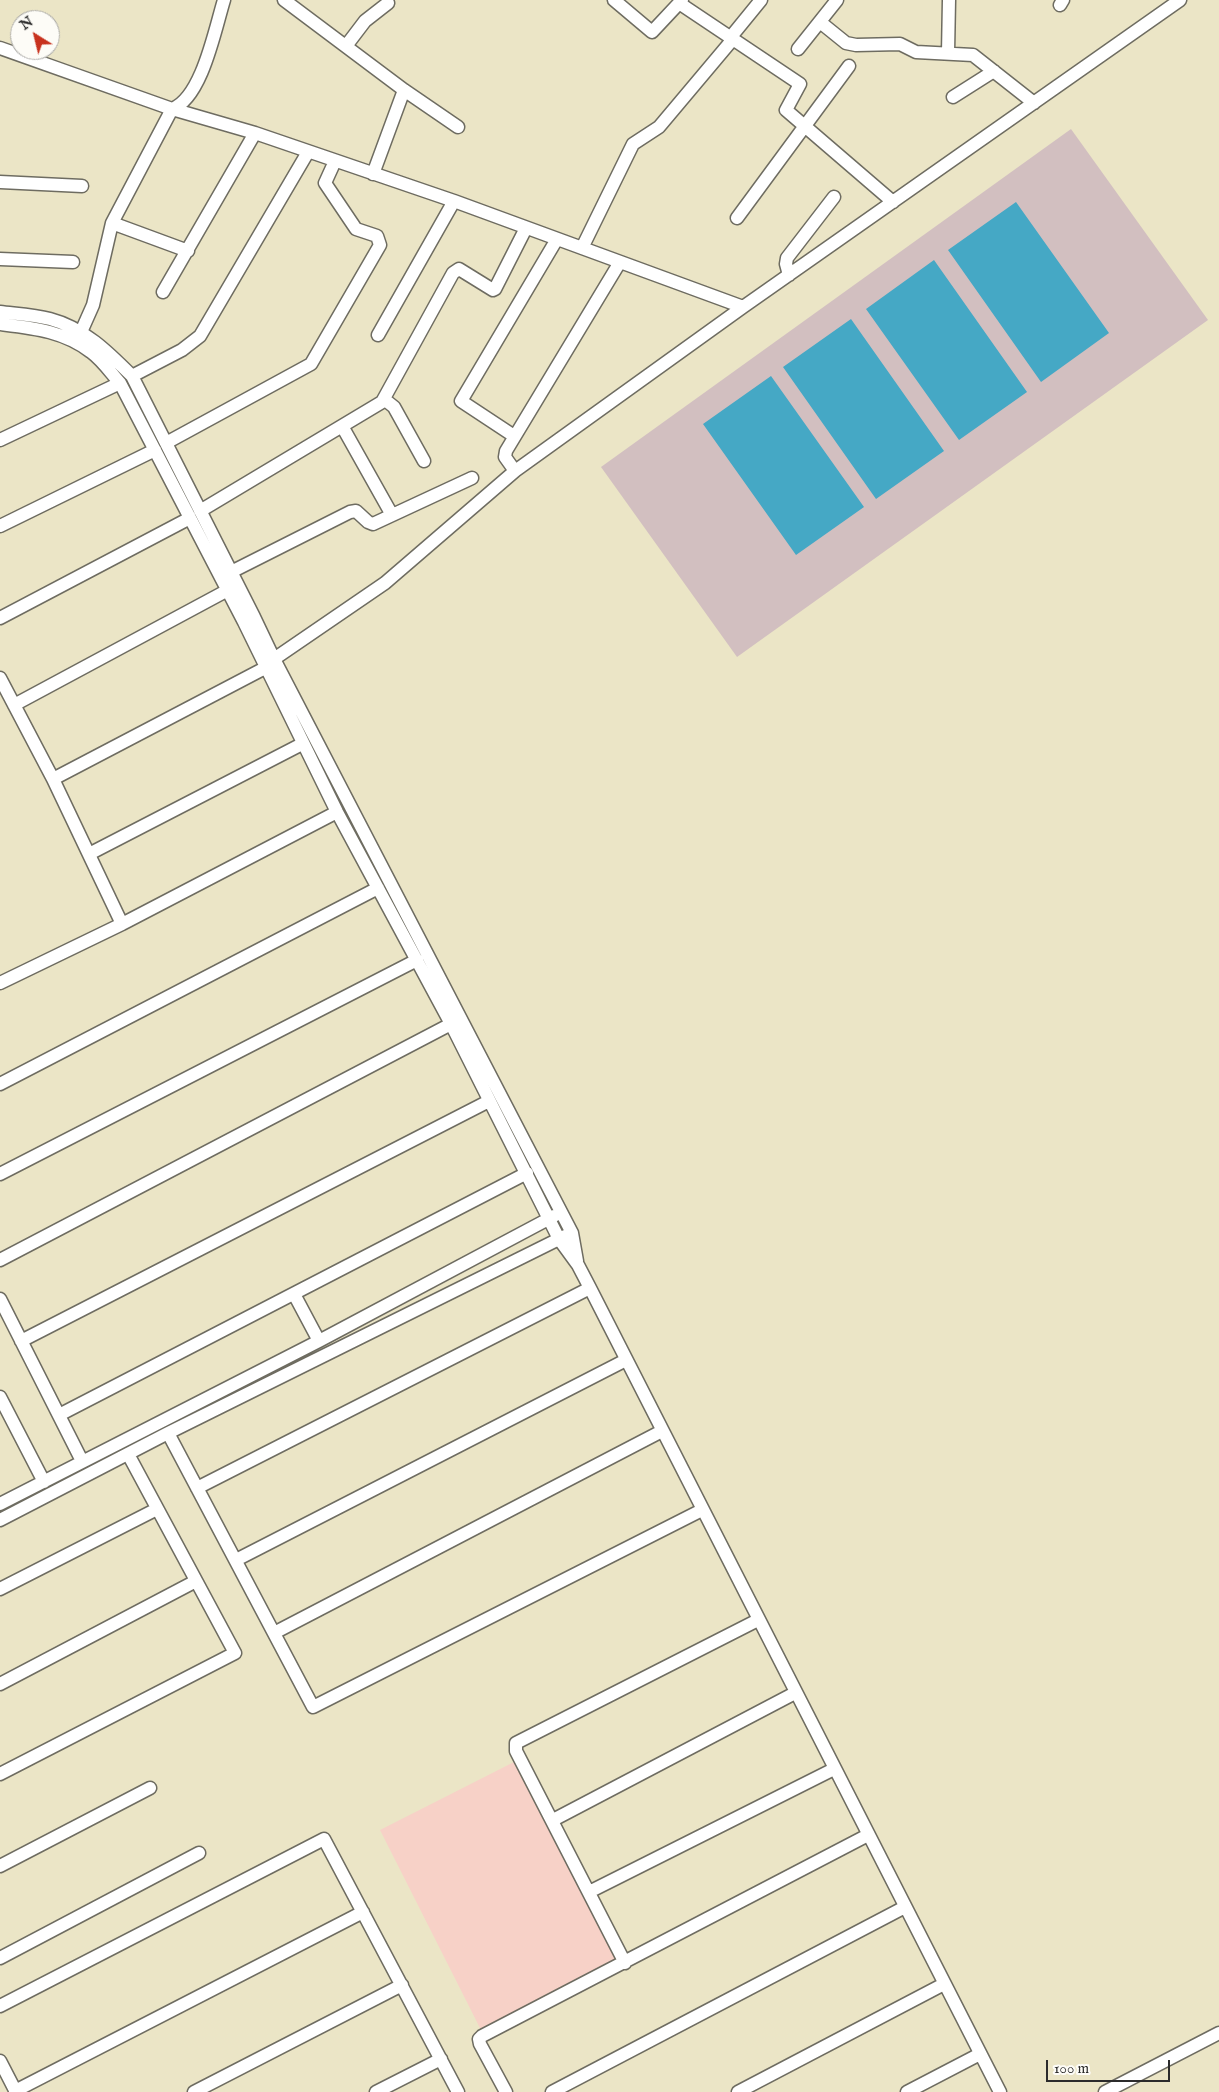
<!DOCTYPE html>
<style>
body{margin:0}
#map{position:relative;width:1219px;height:2092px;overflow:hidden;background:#ebe5c6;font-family:"IM FELL English",serif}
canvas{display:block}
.north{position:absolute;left:10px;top:10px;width:50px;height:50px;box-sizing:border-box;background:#fdfcf7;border:1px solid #a9a8a5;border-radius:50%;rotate:324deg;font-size:14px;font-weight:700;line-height:20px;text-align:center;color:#2b2b2b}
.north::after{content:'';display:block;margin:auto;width:18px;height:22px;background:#c8321e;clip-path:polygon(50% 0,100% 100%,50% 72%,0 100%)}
.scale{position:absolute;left:1046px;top:2060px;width:124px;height:22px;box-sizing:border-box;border:2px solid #2b2b2b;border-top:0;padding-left:6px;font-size:15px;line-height:18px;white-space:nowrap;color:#2b2b2b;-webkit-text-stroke:4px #fdfcf7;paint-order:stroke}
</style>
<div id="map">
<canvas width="1219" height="2092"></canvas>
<div class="north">N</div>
<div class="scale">100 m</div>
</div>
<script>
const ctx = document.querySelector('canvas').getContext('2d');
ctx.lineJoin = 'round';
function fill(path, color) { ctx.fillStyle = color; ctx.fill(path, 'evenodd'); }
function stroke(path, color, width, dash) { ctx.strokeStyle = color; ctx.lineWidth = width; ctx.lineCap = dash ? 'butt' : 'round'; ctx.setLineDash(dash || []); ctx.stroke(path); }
fill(new Path2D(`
 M 514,1762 L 617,1961 L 482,2032 L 380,1830 Z`), '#f7d1c7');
fill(new Path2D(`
 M 1071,129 L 1208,320 L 737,657 L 601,467 Z`), '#d2bfc0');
fill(new Path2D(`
 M 1016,202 L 1109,333 L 1041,382 L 948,250 Z
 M 934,260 L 1027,392 L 959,440 L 866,309 Z
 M 851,319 L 944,451 L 876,499 L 783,367 Z
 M 771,376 L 864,507 L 796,555 L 703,424 Z`), '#45a8c5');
const minor = new Path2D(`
 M 284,0 L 404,90 L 458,127
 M 614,0 L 652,32 L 682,0
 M 679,3 L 800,84 L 786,110 L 893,202
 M 1060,5 L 1063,0
 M 820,22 L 846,43 L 856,45 L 900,44 L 916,52 L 973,55 L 1034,103
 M 730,38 L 761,0
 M 346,46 L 365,21 L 388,3
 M 0,48 L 172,109 L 255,133 L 454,201 L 743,307
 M 798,49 L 837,0
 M 948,53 L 949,0
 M 953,97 L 994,71
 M 373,174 L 404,90
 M 0,182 L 82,186
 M 737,218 L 849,66
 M 112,223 L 188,251
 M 582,248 L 633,144 L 659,127 L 733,39
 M 0,259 L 73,262
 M 789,275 L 786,264 L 787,258 L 834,197
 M 163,292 L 255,133
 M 0,312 C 16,314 34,315 50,319 C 84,328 108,352 132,376 L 254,617 L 274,659 L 572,1233 L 577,1261
 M 0,324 C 33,328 64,331 91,352 C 102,360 111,373 120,383 L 244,622 L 337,812 L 451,1024 L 559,1239 L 578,1265 L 590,1288 L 1000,2092
 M 81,332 L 93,305 L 112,223 L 172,109 C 202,98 215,29 224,0
 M 378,335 L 454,201
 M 132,376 L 182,350 L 200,336 L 308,152
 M 384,399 L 394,407 L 424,461
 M 342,426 L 392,515
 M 514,436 L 461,401 L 557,239
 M 0,440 L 120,383
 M 166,443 L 311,364 L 380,245 L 377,236 L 356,229 L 325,183 L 335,161
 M 515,471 L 505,457 L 506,451 L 620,262
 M 200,511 L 382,402 L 453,273 L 459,269 L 493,290 L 495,289 L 526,228
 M 0,526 L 155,450
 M 231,572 L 350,512 L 356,511 L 368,522 L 373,524 L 472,478
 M 0,618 L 190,518
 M 274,659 L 385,583 L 515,471 L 743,307 L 1180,0
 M 0,678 L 53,779 L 122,924
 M 14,705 L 228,590
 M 53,779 L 265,668
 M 89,854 L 302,744
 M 0,983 L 122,924 L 337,812
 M 0,1084 L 378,888
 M 0,1174 L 417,960
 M 0,1260 L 451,1024
 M 294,1294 L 319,1341
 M 0,1299 L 82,1461
 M 21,1341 L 489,1101
 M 0,1397 L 44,1482
 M 59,1415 L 527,1173
 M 168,1433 L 313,1707 L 702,1510
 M 197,1488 L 590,1288
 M 0,1504 L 319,1341 L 554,1216
 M 0,1520 L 168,1433 L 565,1236
 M 236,1560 L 626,1360
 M 0,1589 L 157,1509
 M 274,1633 L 662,1431
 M 0,1684 L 196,1581
 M 0,1774 L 235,1653 L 128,1454
 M 553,1820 L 795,1693
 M 0,1866 L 150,1788
 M 589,1892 L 834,1769
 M 0,1958 L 199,1853
 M 625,1963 L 516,1751 L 516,1743 L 758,1620
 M 0,2006 L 324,1839 L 458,2092
 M 0,2061 L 16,2092
 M 15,2091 L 363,1912
 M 194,2092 L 402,1985
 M 376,2092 L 441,2059
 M 506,2092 L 480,2044 L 479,2039 L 482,2036 L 868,1835
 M 552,2092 L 905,1907
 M 738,2092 L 944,1984
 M 907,2092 L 980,2054
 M 1105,2092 L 1219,2033`);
stroke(minor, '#6e6c61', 15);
stroke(minor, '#fff', 12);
</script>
